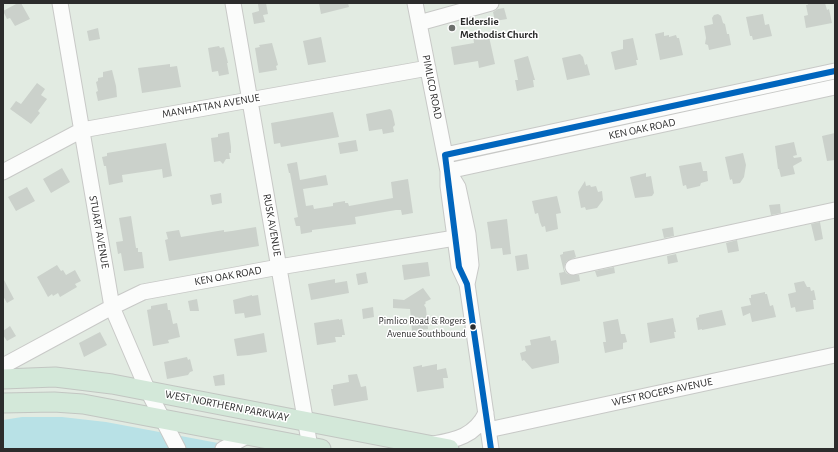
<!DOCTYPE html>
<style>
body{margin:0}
#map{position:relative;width:838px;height:452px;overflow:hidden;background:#e2ebe2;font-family:"Alegreya Sans",sans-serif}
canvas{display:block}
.frame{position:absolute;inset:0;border:4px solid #2c2c2c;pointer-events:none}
</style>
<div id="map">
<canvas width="838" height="452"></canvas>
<div class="frame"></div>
</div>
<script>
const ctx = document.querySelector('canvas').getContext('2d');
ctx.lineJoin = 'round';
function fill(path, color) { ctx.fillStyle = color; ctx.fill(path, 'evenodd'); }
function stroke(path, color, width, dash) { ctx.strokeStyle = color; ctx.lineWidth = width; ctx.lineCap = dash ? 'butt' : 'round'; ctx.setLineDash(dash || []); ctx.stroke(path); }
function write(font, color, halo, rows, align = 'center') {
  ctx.font = font + ' "Alegreya Sans",sans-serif'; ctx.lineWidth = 3; ctx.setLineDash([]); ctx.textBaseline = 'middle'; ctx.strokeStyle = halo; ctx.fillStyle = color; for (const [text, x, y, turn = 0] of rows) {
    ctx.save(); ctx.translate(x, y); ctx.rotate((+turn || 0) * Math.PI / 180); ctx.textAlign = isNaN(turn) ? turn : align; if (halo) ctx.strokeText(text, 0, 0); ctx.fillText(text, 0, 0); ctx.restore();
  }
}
fill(new Path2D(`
 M 22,417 L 62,417 L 106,422 L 250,449 L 3,449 L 3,420 Z`), '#b8e1e6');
fill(new Path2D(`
 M 18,3 L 21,3 L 30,19 L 15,26 L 10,18 L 7,19 L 3,11 Z
 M 266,3 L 268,14 L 263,15 L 265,22 L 254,24 L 252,13 L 259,11 L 258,4 Z
 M 319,3 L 348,3 L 349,7 L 321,14 Z
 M 807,3 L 825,3 L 827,10 L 829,9 L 832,23 L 806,28 L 804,16 L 808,15 L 806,5 L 808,5 Z
 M 504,8 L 507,19 L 495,21 L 493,12 L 498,9 Z
 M 718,14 L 721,16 L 723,23 L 725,24 L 727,34 L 729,34 L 731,45 L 709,50 L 708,45 L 705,44 L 706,38 L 704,26 L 713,24 L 712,18 L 714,15 Z
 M 763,14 L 765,25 L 769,24 L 772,36 L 753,40 L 752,36 L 750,36 L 746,17 Z
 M 98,28 L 100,39 L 89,41 L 87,31 Z
 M 488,32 L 495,64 L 479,68 L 478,61 L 454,65 L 451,47 L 474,43 L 473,35 Z
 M 664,32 L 664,36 L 669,35 L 669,37 L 676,35 L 677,38 L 679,38 L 683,55 L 660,60 L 655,34 Z
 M 321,37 L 326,62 L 308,65 L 303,41 Z
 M 633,38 L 638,60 L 636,60 L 637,65 L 615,70 L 611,52 L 623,49 L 623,40 Z
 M 272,43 L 278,65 L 276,66 L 277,70 L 259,73 L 255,48 L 260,47 L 259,45 Z
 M 219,46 L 220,48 L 224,47 L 228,63 L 227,63 L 229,74 L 219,76 L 218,71 L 212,72 L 208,48 Z
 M 580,54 L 583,57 L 585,65 L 587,64 L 590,75 L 567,80 L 562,58 Z
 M 528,56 L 535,80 L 533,80 L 534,87 L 517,91 L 515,80 L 518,80 L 514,60 Z
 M 170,64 L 170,67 L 177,66 L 181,87 L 142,93 L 138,68 Z
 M 112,70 L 116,86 L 117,97 L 98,101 L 96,92 L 98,91 L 96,82 L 98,81 L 98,78 L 103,77 L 103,72 Z
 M 37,83 L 45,89 L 41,95 L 47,99 L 38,111 L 40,113 L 31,124 L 10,109 L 16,101 L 21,104 Z
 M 390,109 L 392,111 L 394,120 L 395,125 L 393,127 L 394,132 L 383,134 L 382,129 L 369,131 L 366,114 Z
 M 333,112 L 339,137 L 281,147 L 280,143 L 274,144 L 271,123 Z
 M 229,132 L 231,147 L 231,153 L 229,153 L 230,159 L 226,159 L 223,164 L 220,161 L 214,162 L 211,138 L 218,137 L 218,134 Z
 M 835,133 L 835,160 L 827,161 L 822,136 Z
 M 356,140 L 358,151 L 340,154 L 338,143 Z
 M 794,142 L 797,155 L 793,156 L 794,158 L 801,157 L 802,161 L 793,166 L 795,174 L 781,177 L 779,169 L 778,169 L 775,146 Z
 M 166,143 L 172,176 L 163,178 L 162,169 L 122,175 L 123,182 L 109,185 L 106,166 L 104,166 L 102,157 L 107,156 L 107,153 Z
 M 743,153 L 746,165 L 744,177 L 740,183 L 733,184 L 732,179 L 730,180 L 725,157 Z
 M 297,162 L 300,180 L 326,175 L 328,185 L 303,189 L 306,206 L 313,205 L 314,209 L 333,206 L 333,203 L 345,201 L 345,203 L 348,203 L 349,206 L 393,198 L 391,182 L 408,179 L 413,213 L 402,215 L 401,210 L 396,210 L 355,217 L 356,224 L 312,230 L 312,232 L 301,234 L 300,226 L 296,226 L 294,218 L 298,217 L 290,173 L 289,173 L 287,164 Z
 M 701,162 L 703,171 L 707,171 L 708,181 L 701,183 L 700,186 L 687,189 L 686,185 L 683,186 L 679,166 Z
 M 62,168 L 70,182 L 51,193 L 43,179 Z
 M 646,173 L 646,177 L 651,176 L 654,193 L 652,196 L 635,198 L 630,177 Z
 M 585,181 L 586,186 L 590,185 L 591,187 L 596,186 L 598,192 L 602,191 L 603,200 L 597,208 L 586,210 L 585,207 L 581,208 L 578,192 Z
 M 27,187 L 35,201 L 16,211 L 8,197 Z
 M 221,193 L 222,203 L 212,205 L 210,195 Z
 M 557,196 L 561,213 L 556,214 L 558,229 L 546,232 L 545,226 L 542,227 L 540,222 L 538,213 L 535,214 L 532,201 Z
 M 780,204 L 781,213 L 771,215 L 769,205 Z
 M 131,216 L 136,248 L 138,248 L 138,252 L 142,252 L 144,268 L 124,271 L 121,253 L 118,254 L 116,242 L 123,241 L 119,218 Z
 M 507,219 L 511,254 L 503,255 L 502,248 L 491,249 L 487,222 Z
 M 820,222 L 823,239 L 815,241 L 811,224 Z
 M 256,227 L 259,246 L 169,261 L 165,240 L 168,239 L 166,232 L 179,230 L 181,237 L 224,230 L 224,232 L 232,231 Z
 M 673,227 L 674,236 L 664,238 L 662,229 Z
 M 737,240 L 739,251 L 728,253 L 726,243 Z
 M 574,250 L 576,257 L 567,261 L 565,264 L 564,269 L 566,273 L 570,275 L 579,275 L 580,281 L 561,285 L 559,273 L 564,272 L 560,255 L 563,254 L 563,252 Z
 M 527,254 L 529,269 L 517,271 L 515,256 Z
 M 676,254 L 678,262 L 668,264 L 667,256 Z
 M 428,262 L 430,276 L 404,280 L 402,265 Z
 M 57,265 L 61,271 L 63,270 L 66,275 L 75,270 L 81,281 L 75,284 L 77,287 L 60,297 L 58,293 L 53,296 L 52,294 L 48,297 L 37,277 Z
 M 614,267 L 615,273 L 597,277 L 595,271 Z
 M 366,272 L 368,283 L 358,285 L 356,274 Z
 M 3,278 L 14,299 L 7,303 L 3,296 Z
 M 335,279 L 335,283 L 347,281 L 349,293 L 311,300 L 308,284 Z
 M 804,281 L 807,287 L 810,287 L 811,291 L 814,290 L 816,300 L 813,300 L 814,309 L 796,312 L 795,307 L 791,308 L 788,294 L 796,292 L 794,283 Z
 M 423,288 L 431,299 L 425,302 L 426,303 L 424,305 L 426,308 L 428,329 L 412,331 L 410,309 L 393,308 L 393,299 L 404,300 Z
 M 765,292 L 765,294 L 767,294 L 770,306 L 773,305 L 776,317 L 752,322 L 750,313 L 743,316 L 741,307 L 751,305 L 749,298 L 751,298 L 751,295 Z
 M 252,295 L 252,296 L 258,295 L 261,315 L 245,318 L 244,313 L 235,314 L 233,300 Z
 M 197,299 L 199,311 L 190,311 L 188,301 Z
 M 167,303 L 168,310 L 170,310 L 173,324 L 177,323 L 180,337 L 168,340 L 169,343 L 153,346 L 147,310 L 151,309 L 151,306 Z
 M 373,307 L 374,317 L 363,319 L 362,309 Z
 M 722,310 L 726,325 L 702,330 L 702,329 L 698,330 L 696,318 L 699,317 L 699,315 Z
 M 673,318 L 676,332 L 674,332 L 675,338 L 650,343 L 647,323 Z
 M 339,319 L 339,320 L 342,319 L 345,335 L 342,335 L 342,337 L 335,337 L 336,342 L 317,345 L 314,323 Z
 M 618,319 L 621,334 L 625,334 L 627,342 L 623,343 L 623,349 L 605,353 L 603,342 L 606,342 L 603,322 Z
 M 10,326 L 16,336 L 7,341 L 3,335 L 3,331 Z
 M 100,332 L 107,345 L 84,357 L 79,343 Z
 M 264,333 L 267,352 L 249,355 L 237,356 L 234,339 Z
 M 550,336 L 551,341 L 556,340 L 559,357 L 559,363 L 532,369 L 524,360 L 522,361 L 520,353 L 526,351 L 525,346 L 531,345 L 530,340 Z
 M 187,357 L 188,360 L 190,359 L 193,371 L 190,372 L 188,375 L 167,379 L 164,362 Z
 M 437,364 L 437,370 L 446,368 L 448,378 L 443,378 L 444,388 L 417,392 L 413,367 L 422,365 L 422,367 Z
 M 224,374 L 225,385 L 215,386 L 213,376 Z
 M 357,374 L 361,387 L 366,386 L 368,400 L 334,406 L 331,389 L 333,389 L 333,385 L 349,382 L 348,375 Z`), '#cbd1cb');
const minor = new Path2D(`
 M 60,3 L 112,307 L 148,391 L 178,449
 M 233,3 L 310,447
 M 415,3 L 448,171 L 448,186 L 459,267 L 467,284 L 491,449
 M 419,23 L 491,3
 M 445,155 L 835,71
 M 448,171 L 835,87
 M 3,172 L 82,130 L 428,68
 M 449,172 L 458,187 L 468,234 L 471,265 L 467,284
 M 573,267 L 835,210
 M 3,366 L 112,307 L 143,292 L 279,267 L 455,238 L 466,228
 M 488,430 L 835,355
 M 433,444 C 456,440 475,436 486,413
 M 223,449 L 249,435`);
const major = new Path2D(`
 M 3,379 L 55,377 L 112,384 L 449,449
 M 3,403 L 54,402 L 83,404 L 321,449`);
stroke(minor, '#c8c9c7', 17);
stroke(major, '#c2c6c2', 21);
stroke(minor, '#fbfcfb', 15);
stroke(major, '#d3e8d9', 19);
stroke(new Path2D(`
 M 491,449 L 467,284 L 459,267 L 445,155 L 835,71`), '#0065bd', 6);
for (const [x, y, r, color] of [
 [452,28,4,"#6c6f6c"],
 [473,327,3.5,"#2c2c2c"]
]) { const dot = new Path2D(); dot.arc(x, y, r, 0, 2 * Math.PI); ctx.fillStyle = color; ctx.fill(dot); stroke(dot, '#fff', 1.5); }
write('10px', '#2c2c2c', '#fff', [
 ["Pimlico Road & Rogers",466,321],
 ["Avenue Southbound",466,334]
], 'right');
write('bold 11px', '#2c2c2c', '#fff', [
 ["Elderslie",460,22],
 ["Methodist Church",460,35]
], 'left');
write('11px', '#2c2c2c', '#fff', [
 ["PIMLICO ROAD",432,87,79],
 ["MANHATTAN AVENUE",211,106,-10],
 ["KEN OAK ROAD",642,129,-12],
 ["RUSK AVENUE",272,225,80],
 ["STUART AVENUE",99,232,80],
 ["KEN OAK ROAD",228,276,-10],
 ["WEST ROGERS AVENUE",662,392,-12],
 ["WEST NORTHERN PARKWAY",227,406,11]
]);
</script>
